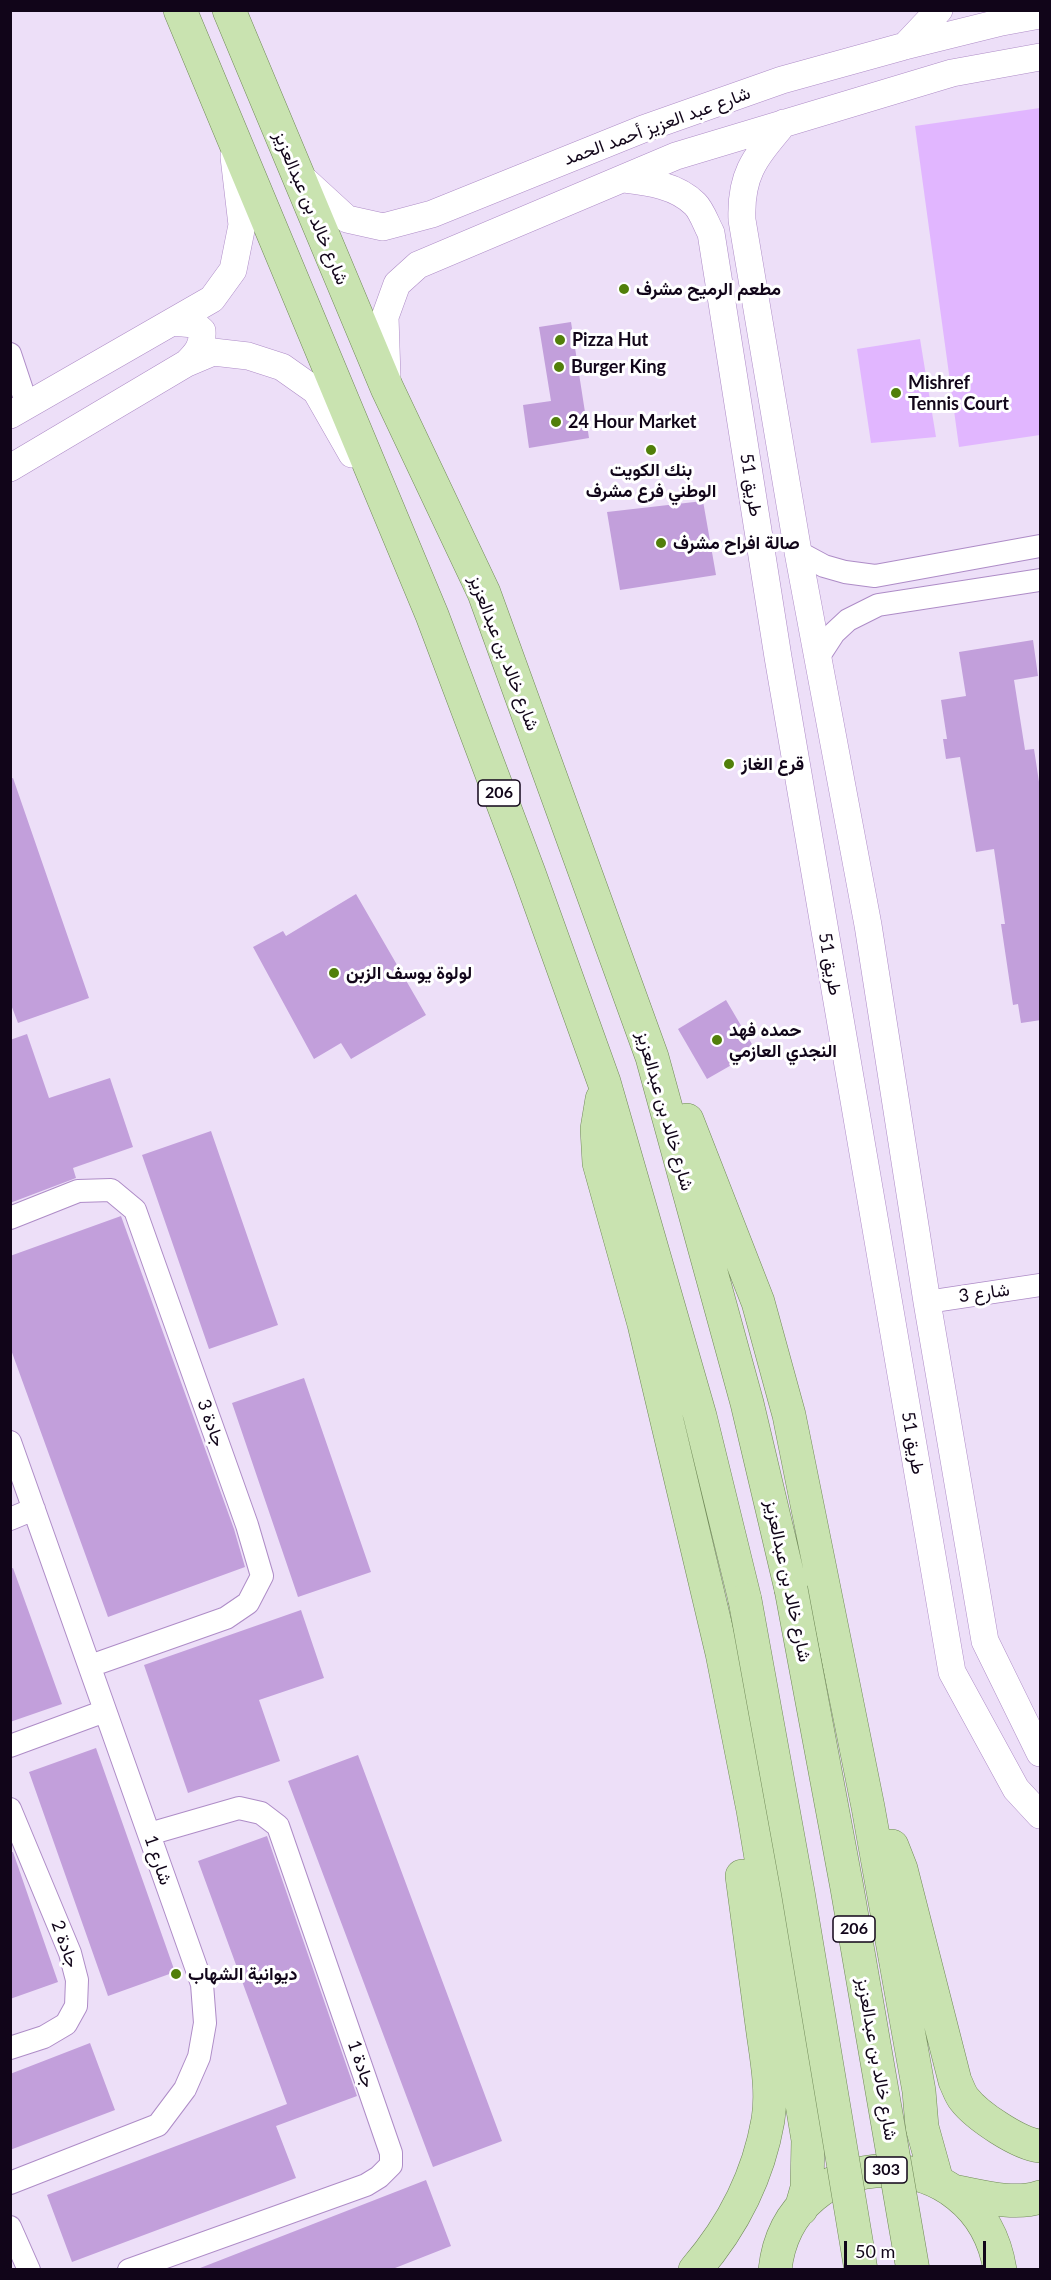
<!DOCTYPE html>
<meta charset="utf-8">
<style>
body{margin:0}
#map{position:relative;width:1051px;height:2280px;overflow:hidden;background:#eddff8;font-family:Lato,sans-serif}
canvas{display:block}
.frame{position:absolute;inset:0;border:12px solid #110519;pointer-events:none}
.scale{position:absolute;left:844px;top:2241px;width:142px;height:27px;box-sizing:border-box;border:3px solid #110519;border-top:0;padding-left:8px;font-size:18px;line-height:21px;white-space:nowrap;color:#110519;-webkit-text-stroke:4px #fff;paint-order:stroke}
</style>
<div id="map">
<canvas width="1051" height="2280"></canvas>
<div class="frame"></div>
<div class="scale">50 m</div>
</div>
<script>
const ctx = document.querySelector('canvas').getContext('2d');
ctx.lineJoin = 'round';
function fill(path, color) { ctx.fillStyle = color; ctx.fill(path, 'evenodd'); }
function stroke(path, color, width, dash) { ctx.strokeStyle = color; ctx.lineWidth = width; ctx.lineCap = dash ? 'butt' : 'round'; ctx.setLineDash(dash || []); ctx.stroke(path); }
function write(font, color, halo, rows, align = 'center') {
  ctx.font = font + ' Lato,Vazirmatn,sans-serif'; ctx.lineWidth = 6; ctx.setLineDash([]); ctx.textBaseline = 'middle'; ctx.strokeStyle = halo; ctx.fillStyle = color; for (const [text, x, y, turn = 0] of rows) {
    ctx.save(); ctx.translate(x, y); ctx.rotate((+turn || 0) * Math.PI / 180); ctx.textAlign = isNaN(turn) ? turn : align; if (halo) ctx.strokeText(text, 0, 0); ctx.fillText(text, 0, 0); ctx.restore();
  }
}
fill(new Path2D(`
 M 1040,108 L 1040,435 L 959,447 L 915,126 Z
 M 920,339 L 936,437 L 871,443 L 857,349 Z`), '#e1b6ff');
fill(new Path2D(`
 M 571,322 L 589,438 L 529,448 L 523,405 L 551,401 L 539,327 Z
 M 703,501 L 716,575 L 620,590 L 607,512 Z
 M 1033,640 L 1038,676 L 1014,680 L 1025,750 L 1034,749 L 1041,795 L 1041,1020 L 1021,1023 L 1018,1004 L 1013,1005 L 1001,924 L 1005,924 L 994,849 L 976,852 L 960,757 L 946,759 L 943,739 L 947,739 L 941,700 L 966,696 L 959,652 Z
 M 13,778 L 89,998 L 18,1023 L 10,1002 L 10,779 Z
 M 356,894 L 426,1015 L 351,1059 L 341,1043 L 314,1059 L 253,947 L 283,931 L 286,936 Z
 M 726,1000 L 756,1051 L 707,1079 L 678,1029 Z
 M 27,1034 L 49,1098 L 110,1078 L 133,1147 L 73,1168 L 76,1178 L 10,1203 L 10,1040 Z
 M 211,1131 L 278,1325 L 209,1349 L 142,1155 Z
 M 121,1216 L 234,1529 L 245,1567 L 108,1617 L 10,1347 L 10,1256 Z
 M 304,1378 L 371,1572 L 298,1597 L 232,1403 Z
 M 13,1568 L 62,1704 L 10,1722 L 10,1569 Z
 M 301,1610 L 324,1678 L 259,1700 L 280,1761 L 188,1793 L 144,1665 Z
 M 96,1748 L 175,1972 L 108,1996 L 29,1772 Z
 M 358,1755 L 502,2141 L 433,2167 L 288,1781 Z
 M 267,1836 L 357,2096 L 276,2126 L 296,2178 L 72,2262 L 47,2195 L 287,2104 L 198,1861 Z
 M 10,1852 L 13,1852 L 58,1982 L 10,1999 Z
 M 90,2043 L 115,2110 L 10,2150 L 10,2074 Z
 M 426,2180 L 451,2246 L 390,2270 L 195,2270 Z`), '#c29fdb');
const minor = new Path2D(`
 M 10,354 L 27,405
 M 798,552 L 824,566 L 845,572 L 875,576 L 1040,546
 M 819,656 L 834,633 L 848,620 L 878,605 L 1040,580
 M 10,1218 L 78,1191 L 111,1190 L 135,1210 L 247,1525 L 262,1576 L 248,1603 L 226,1618 L 90,1666
 M 927,1302 L 1040,1285
 M 10,1442 L 202,1984 L 205,2023 L 199,2057 L 185,2089 L 158,2125 L 10,2183
 M 10,1519 L 34,1509
 M 10,1746 L 105,1711
 M 10,1809 L 70,1953 L 77,1980 L 76,2006 L 66,2024 L 44,2037 L 10,2048
 M 10,2227 L 29,2270
 M 129,2270 L 366,2185 L 379,2177 L 391,2165 L 391,2153 L 278,1826 L 261,1813 L 239,1808 L 149,1834`);
const tertiary = new Path2D(`
 M 905,46 L 939,10
 M 784,123 C 756,157 740,173 742,220 L 798,552 L 868,925 L 927,1302 L 985,1641 L 1040,1753
 M 299,175 L 347,219 L 383,227 L 432,214 L 643,129 L 782,80 L 905,46 L 1002,22 L 1040,15
 M 623,179 C 648,182 676,185 695,204 C 702,211 706,224 711,233 L 778,657 L 952,1672 L 1016,1789 L 1040,1815
 M 172,322 L 194,324 L 202,331 C 203,346 197,353 187,363
 M 387,377 L 385,317 L 397,284 L 418,265 L 676,156 L 952,73 L 1040,57
 M 10,415 L 212,299 L 233,270 L 242,225 L 234,157
 M 10,468 L 187,363 L 213,352 L 248,356 L 282,367 L 316,391 L 352,454`);
const primary = new Path2D(`
 M 180,10 L 432,615 L 529,873 L 604,1082 L 700,1416 L 745,1600
 M 229,10 L 387,388 L 484,593 L 652,1057 L 747,1403 L 791,1589
 M 602,1099 L 597,1129 L 599,1163 L 644,1324 L 722,1653 L 753,1810 L 808,2140 L 807,2188 L 801,2209
 M 687,1120 L 758,1302 L 789,1415 L 868,1807 L 919,2091 L 922,2127 L 937,2181
 M 892,1846 L 901,1869 L 955,2081 C 958,2087 960,2094 964,2099 C 977,2116 1019,2144 1040,2146
 M 953,2191 C 980,2196 1014,2206 1040,2197
 M 695,2270 C 733,2226 758,2178 768,2120 C 773,2089 766,2056 762,2025 C 755,1976 749,1926 742,1876
 M 775,2270 C 789,2139 979,2136 1000,2270`);
stroke(minor, '#ae8cc7', 24);
stroke(tertiary, '#ae8cc7', 28);
stroke(primary, '#718a59', 34);
stroke(minor, '#fff', 22);
stroke(tertiary, '#fff', 27);
stroke(primary, '#c9e3b0', 33);
const primaryBridge = new Path2D(`
 M 791,1589 L 847,1888 L 913,2270
 M 745,1600 L 798,1892 L 861,2270`);
stroke(primaryBridge, '#718a59', 34, []);
stroke(primaryBridge, '#c9e3b0', 33);
for (const [x, y, r, color] of [
 [624,289,6,"#517f0a"],
 [560,340,6,"#517f0a"],
 [559,367,6,"#517f0a"],
 [896,393,6,"#517f0a"],
 [556,422,6,"#517f0a"],
 [651,450,6,"#517f0a"],
 [661,543,6,"#517f0a"],
 [729,764,6,"#517f0a"],
 [334,973,6,"#517f0a"],
 [717,1040,6,"#517f0a"],
 [176,1974,6,"#517f0a"]
]) { const dot = new Path2D(); dot.arc(x, y, r, 0, 2 * Math.PI); ctx.fillStyle = color; ctx.fill(dot); stroke(dot, '#fff', 2); }
for (const [x, y, w] of [
 [499,793,42],
 [854,1929,42],
 [886,2170,42]
]) { const box = new Path2D(); box.roundRect(x - w / 2, y - 13, w, 26, 4.5); ctx.fillStyle = '#fff'; ctx.fill(box); stroke(box, '#110519', 1.5); }
write('bold 16px', '#110519', null, [
 ["206",499,793],
 ["206",854,1929],
 ["303",886,2170]
]);
write('18px', '#110519', '#fff', [
 ["شارع عبد العزيز أحمد الحمد",657,126,-20],
 ["شارع خالد بن عبدالعزيز",311,208,67],
 ["طريق 51",751,485,81],
 ["شارع خالد بن عبدالعزيز",504,653,69],
 ["طريق 51",830,964,80],
 ["شارع خالد بن عبدالعزيز",665,1111,74],
 ["شارع 3",984,1293,-8],
 ["جادة 3",211,1423,70],
 ["طريق 51",913,1443,80],
 ["شارع خالد بن عبدالعزيز",788,1581,78],
 ["شارع 1",158,1860,71],
 ["جادة 2",65,1944,70],
 ["شارع خالد بن عبدالعزيز",877,2059,80],
 ["جادة 1",361,2064,71]
]);
write('bold 18px', '#110519', '#fff', [
 ["مطعم الرميح مشرف",636,289],
 ["Pizza Hut",572,340],
 ["Burger King",571,367],
 ["Mishref",908,383],
 ["Tennis Court",908,404],
 ["24 Hour Market",568,422],
 ["بنك الكويت",651,470,"center"],
 ["الوطني فرع مشرف",651,491,"center"],
 ["صالة افراح مشرف",673,543],
 ["قرع الغاز",741,764],
 ["لولوة يوسف الزبن",346,973],
 ["حمده فهد",729,1030],
 ["النجدي العازمي",729,1051],
 ["ديوانية الشهاب",188,1974]
], 'left');
</script>
